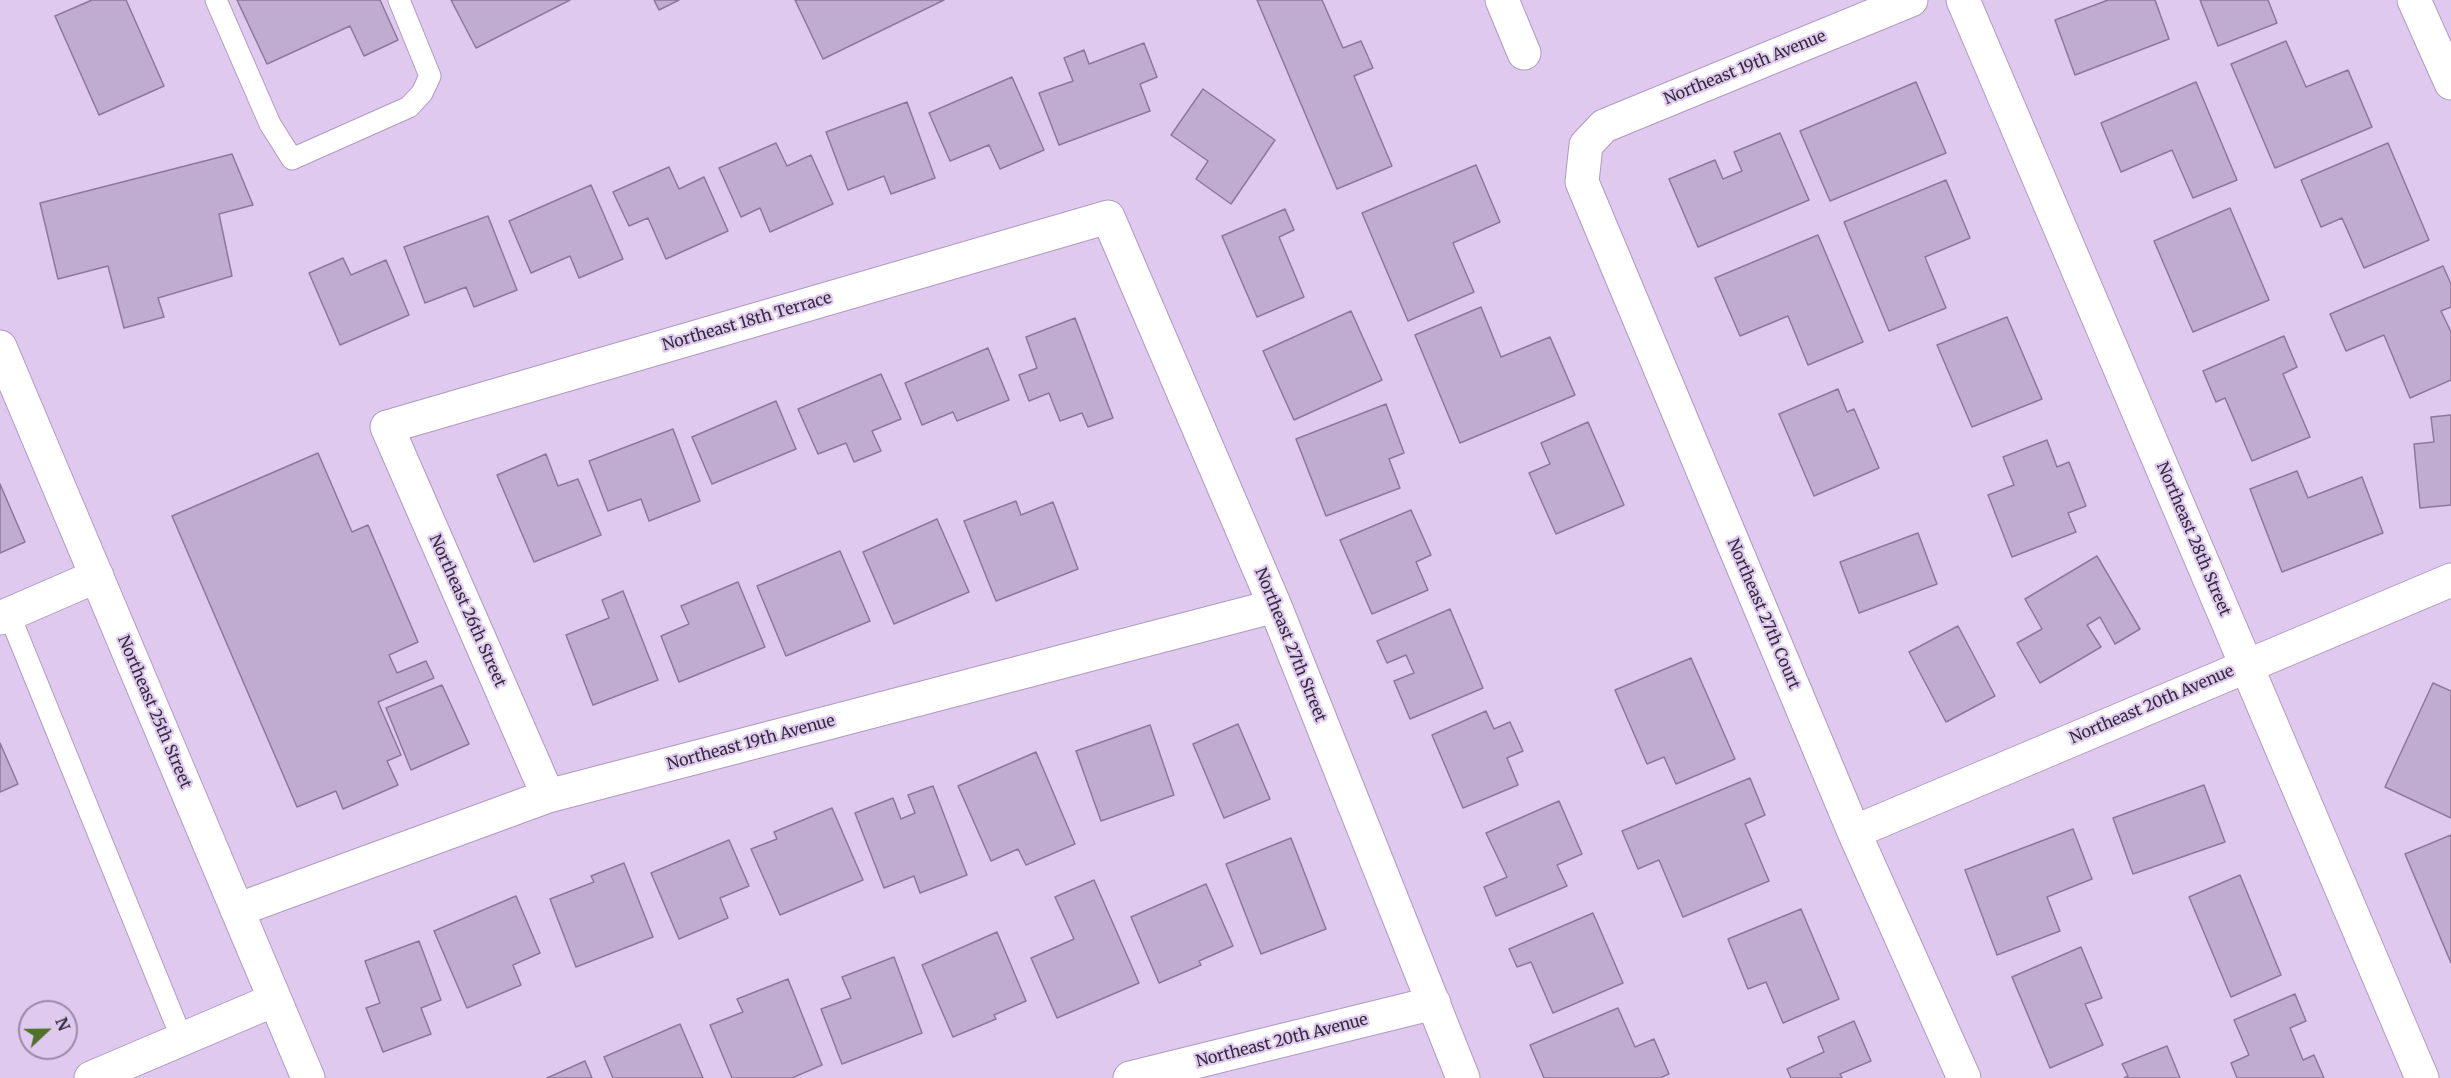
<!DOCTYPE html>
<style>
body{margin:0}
#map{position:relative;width:2451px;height:1078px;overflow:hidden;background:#dfc9ef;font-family:Merriweather,serif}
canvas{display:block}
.north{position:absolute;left:18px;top:1000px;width:60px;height:60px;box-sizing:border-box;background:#dfc9ef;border:2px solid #9b8aa7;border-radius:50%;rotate:68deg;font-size:16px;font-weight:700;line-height:24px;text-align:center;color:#342c3b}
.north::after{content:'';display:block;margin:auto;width:21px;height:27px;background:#4f7128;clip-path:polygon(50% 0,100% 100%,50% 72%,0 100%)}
</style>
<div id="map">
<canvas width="2451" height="1078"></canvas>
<div class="north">N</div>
</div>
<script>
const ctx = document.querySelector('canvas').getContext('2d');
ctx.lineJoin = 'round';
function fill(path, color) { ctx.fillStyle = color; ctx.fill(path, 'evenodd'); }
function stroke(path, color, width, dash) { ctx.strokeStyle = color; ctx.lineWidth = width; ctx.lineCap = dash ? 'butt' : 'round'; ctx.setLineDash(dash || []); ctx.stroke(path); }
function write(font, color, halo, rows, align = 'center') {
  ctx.font = font + ' Merriweather,serif'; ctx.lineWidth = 4.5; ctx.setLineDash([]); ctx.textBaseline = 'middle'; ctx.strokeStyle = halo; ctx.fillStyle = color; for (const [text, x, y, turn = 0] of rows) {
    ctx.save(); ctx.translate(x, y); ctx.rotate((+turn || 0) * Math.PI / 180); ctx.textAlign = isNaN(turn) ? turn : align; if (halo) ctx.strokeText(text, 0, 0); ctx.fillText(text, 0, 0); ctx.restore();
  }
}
const building = new Path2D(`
 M 92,0 L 126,0 L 164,86 L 99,115 L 55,16 Z
 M 237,0 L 380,0 L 398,40 L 364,56 L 350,26 L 267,64 Z
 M 451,0 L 570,0 L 476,48 Z
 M 654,0 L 679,0 L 659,10 Z
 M 795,0 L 944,0 L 823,59 Z
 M 1257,0 L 1322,0 L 1343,48 L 1361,41 L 1373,68 L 1354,76 L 1392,166 L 1337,189 Z
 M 2108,0 L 2155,0 L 2169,39 L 2075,75 L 2055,20 Z
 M 2200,0 L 2268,0 L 2277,23 L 2218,46 Z
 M 2286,41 L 2306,87 L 2348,70 L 2372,127 L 2275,168 L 2231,64 Z
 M 1144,43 L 1157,77 L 1140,84 L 1150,111 L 1059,145 L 1039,93 L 1073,81 L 1064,58 L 1084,50 L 1089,64 Z
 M 1012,77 L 1044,150 L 1000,169 L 989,145 L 950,161 L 929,113 Z
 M 1916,82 L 1946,153 L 1830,201 L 1800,131 Z
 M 2196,82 L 2237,180 L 2193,198 L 2172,150 L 2121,172 L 2101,123 Z
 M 1203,89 L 1275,140 L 1231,204 L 1196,179 L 1208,161 L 1171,135 Z
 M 907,102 L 935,178 L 891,194 L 884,176 L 848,190 L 826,132 Z
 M 1780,133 L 1809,200 L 1698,247 L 1669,179 L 1715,160 L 1723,179 L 1742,171 L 1734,152 Z
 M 776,143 L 787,166 L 811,155 L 833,204 L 770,232 L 760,208 L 741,217 L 719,168 Z
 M 2388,143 L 2429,240 L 2364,268 L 2342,218 L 2321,227 L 2301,180 Z
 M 232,154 L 253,205 L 219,214 L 232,276 L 158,298 L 164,317 L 124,328 L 108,266 L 58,279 L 40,203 Z
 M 1476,165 L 1500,222 L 1453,243 L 1474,292 L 1408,321 L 1362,213 Z
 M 669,167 L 679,189 L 704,177 L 728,231 L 666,259 L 648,218 L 629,226 L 613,192 Z
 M 1946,180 L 1970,238 L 1925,257 L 1946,308 L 1889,331 L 1844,222 Z
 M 591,185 L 623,259 L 579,278 L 570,256 L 531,273 L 509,221 Z
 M 2230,208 L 2269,300 L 2193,332 L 2154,241 Z
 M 1285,209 L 1294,230 L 1279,237 L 1304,297 L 1257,317 L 1222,236 Z
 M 488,216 L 517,290 L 474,307 L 466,287 L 425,303 L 404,247 Z
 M 1818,235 L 1863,342 L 1808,365 L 1788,316 L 1740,336 L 1715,278 Z
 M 343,258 L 351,275 L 386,260 L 409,315 L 340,345 L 309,273 Z
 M 2443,266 L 2451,284 L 2451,307 L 2441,311 L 2451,332 L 2451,380 L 2410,398 L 2384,335 L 2346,351 L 2330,314 Z
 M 1481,307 L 1501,357 L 1550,337 L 1575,395 L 1460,443 L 1415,335 Z
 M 1351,311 L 1382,380 L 1294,420 L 1263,351 Z
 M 2007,317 L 2042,399 L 1972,427 L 1937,345 Z
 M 1075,318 L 1113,418 L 1088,427 L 1082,413 L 1060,421 L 1049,393 L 1029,401 L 1019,375 L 1037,368 L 1026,337 Z
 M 2284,336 L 2297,367 L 2283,374 L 2310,437 L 2252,461 L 2225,398 L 2216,402 L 2203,371 Z
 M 988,348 L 1009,400 L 957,421 L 953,412 L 922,425 L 905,383 Z
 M 881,374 L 901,419 L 872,431 L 881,451 L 854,462 L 846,443 L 818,454 L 798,409 Z
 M 1838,389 L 1847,412 L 1854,409 L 1879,468 L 1814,496 L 1779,414 Z
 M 776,401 L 796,449 L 712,484 L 692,437 Z
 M 1386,404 L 1404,453 L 1389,459 L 1400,488 L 1326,516 L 1296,439 Z
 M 2451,415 L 2451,505 L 2420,508 L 2414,444 L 2434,442 L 2431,417 Z
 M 1588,422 L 1624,505 L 1556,534 L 1529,473 L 1550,464 L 1541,443 Z
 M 673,429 L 700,501 L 649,521 L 641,499 L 608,511 L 589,461 Z
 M 2047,440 L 2057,467 L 2069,462 L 2086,506 L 2068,513 L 2076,532 L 2012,557 L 1988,495 L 2014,485 L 2003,457 Z
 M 318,453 L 352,532 L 368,525 L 418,642 L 389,655 L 397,673 L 426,661 L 434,678 L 378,702 L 401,755 L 387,761 L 398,785 L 343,809 L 336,791 L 297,807 L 172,516 Z
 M 546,454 L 558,486 L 578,479 L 601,535 L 534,562 L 497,475 Z
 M 2297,471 L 2308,498 L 2362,477 L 2383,533 L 2282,572 L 2250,489 Z
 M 0,484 L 25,542 L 0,553 Z
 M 1016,501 L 1021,515 L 1053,502 L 1078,569 L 996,601 L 964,521 Z
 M 1411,510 L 1431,555 L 1416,562 L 1428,590 L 1372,614 L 1340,540 Z
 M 937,519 L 969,592 L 894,624 L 863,552 Z
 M 1918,533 L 1937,584 L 1859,613 L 1840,562 Z
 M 840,551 L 870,621 L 786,656 L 757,586 Z
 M 2097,556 L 2140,629 L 2115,644 L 2100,617 L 2087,625 L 2101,647 L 2040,683 L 2017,643 L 2042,629 L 2025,599 Z
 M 738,582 L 765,647 L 679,682 L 661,636 L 689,624 L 681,606 Z
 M 623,591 L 658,680 L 593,705 L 566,635 L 609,618 L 602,600 Z
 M 1450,609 L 1483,688 L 1410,719 L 1394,681 L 1414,673 L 1406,655 L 1387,663 L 1377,641 Z
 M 1958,626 L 1995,696 L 1946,722 L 1909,652 Z
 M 1691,658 L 1735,759 L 1676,784 L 1664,757 L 1647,764 L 1615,690 Z
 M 2433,683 L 2451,691 L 2451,818 L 2385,787 Z
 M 442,685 L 469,744 L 411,770 L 386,708 Z
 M 1486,711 L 1494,729 L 1510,722 L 1523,751 L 1507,758 L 1518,785 L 1463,808 L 1432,735 Z
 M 1238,724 L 1270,799 L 1224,818 L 1193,744 Z
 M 1150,725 L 1174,795 L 1101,821 L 1076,751 Z
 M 0,743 L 18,784 L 0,792 Z
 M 1036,752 L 1075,844 L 1026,865 L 1018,849 L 991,861 L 958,786 Z
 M 1750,778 L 1765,815 L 1745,824 L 1769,881 L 1683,917 L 1659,860 L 1638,869 L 1622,831 Z
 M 2204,785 L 2225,842 L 2133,874 L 2113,818 Z
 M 933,786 L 967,875 L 920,893 L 914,876 L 884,888 L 855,813 L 893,798 L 901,819 L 915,813 L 908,795 Z
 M 1559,801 L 1582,854 L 1557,865 L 1567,886 L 1496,916 L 1484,887 L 1507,877 L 1486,833 Z
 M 832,808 L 863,880 L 780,915 L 751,849 L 777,839 L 774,832 Z
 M 2073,829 L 2092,879 L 2047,897 L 2060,931 L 1997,955 L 1965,870 Z
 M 2451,835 L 2451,963 L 2405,854 Z
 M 1291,838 L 1326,929 L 1261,954 L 1226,864 Z
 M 729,840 L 749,886 L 720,898 L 728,918 L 679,939 L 651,873 Z
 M 624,863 L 653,937 L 576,967 L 550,899 L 594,882 L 591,876 Z
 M 2240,875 L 2281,975 L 2231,997 L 2189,897 Z
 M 1094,880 L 1139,983 L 1057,1018 L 1031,958 L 1074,939 L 1055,897 Z
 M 1206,884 L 1233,946 L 1199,961 L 1201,965 L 1159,983 L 1131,917 Z
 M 516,896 L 540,953 L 513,965 L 521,985 L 467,1008 L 434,931 Z
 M 1801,909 L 1839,999 L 1783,1023 L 1766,982 L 1748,989 L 1728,939 Z
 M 1593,913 L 1623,983 L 1553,1013 L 1531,962 L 1517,967 L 1509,949 Z
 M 997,932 L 1026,1001 L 994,1015 L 996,1019 L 953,1037 L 922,965 Z
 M 419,941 L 441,1000 L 421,1008 L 431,1034 L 383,1052 L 366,1008 L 380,1003 L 365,961 Z
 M 2081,947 L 2102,998 L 2085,1004 L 2103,1045 L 2050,1068 L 2012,977 Z
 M 894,957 L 922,1033 L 842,1064 L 821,1009 L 851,998 L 842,977 Z
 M 788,979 L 822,1065 L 792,1078 L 732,1078 L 710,1025 L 743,1012 L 737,999 Z
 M 2295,994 L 2306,1021 L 2290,1028 L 2303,1060 L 2314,1055 L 2324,1078 L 2237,1078 L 2231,1063 L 2249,1055 L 2234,1020 Z
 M 1618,1008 L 1635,1047 L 1654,1039 L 1669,1074 L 1660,1078 L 1544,1078 L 1530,1045 Z
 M 1854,1021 L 1871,1061 L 1840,1074 L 1842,1078 L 1791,1078 L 1787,1069 L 1824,1052 L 1818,1037 Z
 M 680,1024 L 703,1078 L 613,1078 L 604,1057 Z
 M 2167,1046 L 2180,1078 L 2124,1078 L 2128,1076 L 2122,1064 Z
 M 585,1061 L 592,1078 L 547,1078 Z`);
fill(building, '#c0abd1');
stroke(building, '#8d799c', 1.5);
const lane = new Path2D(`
 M 216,0 L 270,124 L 292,159 L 409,107 L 422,93 L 430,76 L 399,0
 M 9,614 L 182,1039`);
const street = new Path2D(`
 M 1502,0 L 1524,53
 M 1911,0 L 1604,126 L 1586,145 L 1582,182 L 1854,832 L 1964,1078
 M 1963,0 L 2422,1078
 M 2414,0 L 2451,83
 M 0,347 L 308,1078
 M 0,618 L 97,576
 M 548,796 L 387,427 L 1108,217 L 1275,606 L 1463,1078
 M 1854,832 L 2451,580
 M 237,910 L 548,796 L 1275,606
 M 91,1078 L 274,1000
 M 1130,1078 L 1434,1003`);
stroke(lane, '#af9bbf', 23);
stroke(street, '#af9bbf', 35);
stroke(lane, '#fff', 21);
stroke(street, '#fff', 33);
write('16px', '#342c3b', '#dfc9ef', [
 ["Northeast 19th Avenue",1745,68,-22],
 ["Northeast 18th Terrace",747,322,-16],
 ["Northeast 28th Street",2193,539,67],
 ["Northeast 26th Street",467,611,66],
 ["Northeast 27th Court",1763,614,67],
 ["Northeast 27th Street",1290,645,68],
 ["Northeast 20th Avenue",2152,705,-23],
 ["Northeast 25th Street",154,712,67],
 ["Northeast 19th Avenue",751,743,-15],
 ["Northeast 20th Avenue",1282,1041,-14]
]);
</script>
